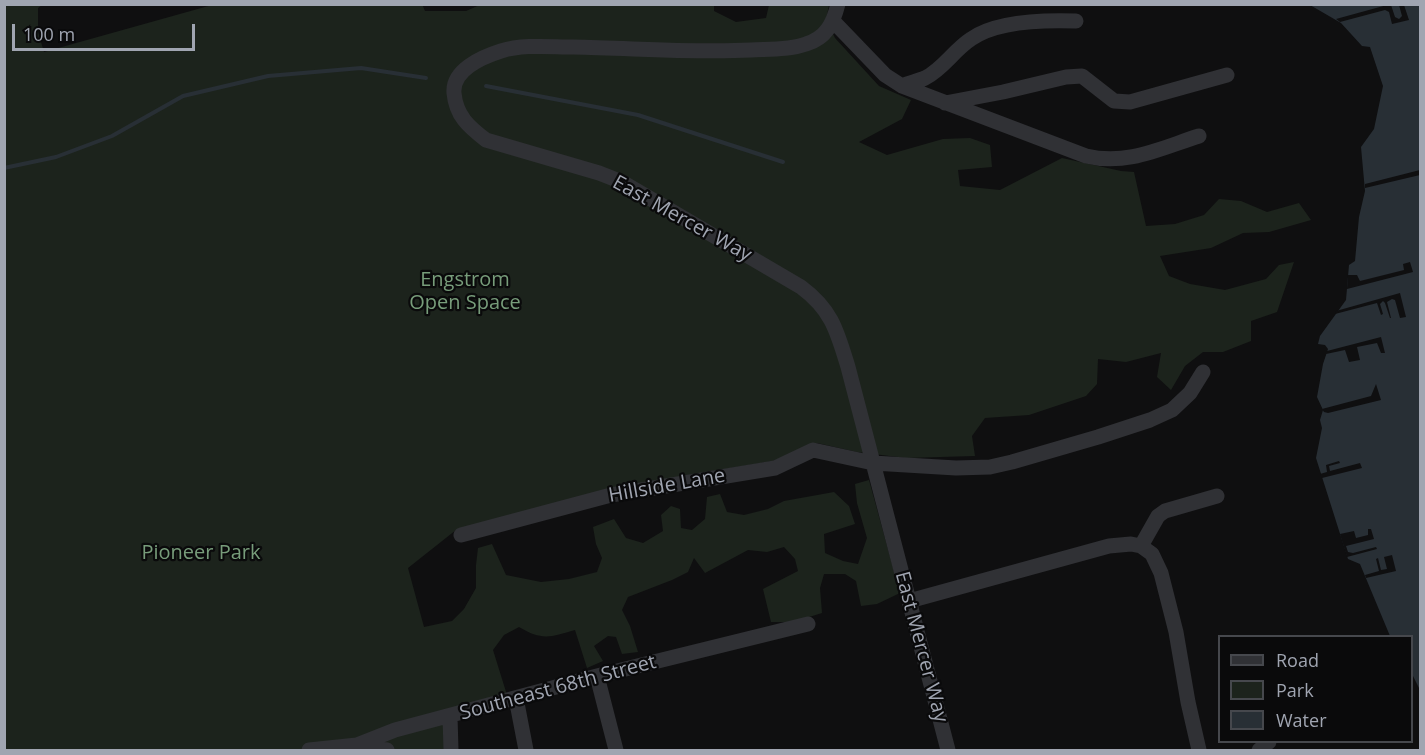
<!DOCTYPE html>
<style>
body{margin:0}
#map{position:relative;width:1425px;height:755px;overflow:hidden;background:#0f0f10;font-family:"Open Sans",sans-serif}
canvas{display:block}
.frame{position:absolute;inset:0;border:6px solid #a0a5b1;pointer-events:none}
.legend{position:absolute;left:1218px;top:635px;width:195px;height:108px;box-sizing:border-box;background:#0a0a0b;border:2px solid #46484d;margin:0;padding:8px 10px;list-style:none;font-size:18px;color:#a0a5b1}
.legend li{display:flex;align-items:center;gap:12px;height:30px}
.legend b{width:30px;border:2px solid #46484d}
.scale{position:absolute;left:12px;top:24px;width:183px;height:27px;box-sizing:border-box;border:3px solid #a0a5b1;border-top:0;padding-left:8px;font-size:18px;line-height:21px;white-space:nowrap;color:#a0a5b1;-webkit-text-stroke:4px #0a0a0b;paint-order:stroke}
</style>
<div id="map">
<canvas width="1425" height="755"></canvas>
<div class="frame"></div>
<ul class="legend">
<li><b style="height:8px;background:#303135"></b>Road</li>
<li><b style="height:16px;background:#1c231c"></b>Park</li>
<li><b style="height:16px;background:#282f35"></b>Water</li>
</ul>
<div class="scale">100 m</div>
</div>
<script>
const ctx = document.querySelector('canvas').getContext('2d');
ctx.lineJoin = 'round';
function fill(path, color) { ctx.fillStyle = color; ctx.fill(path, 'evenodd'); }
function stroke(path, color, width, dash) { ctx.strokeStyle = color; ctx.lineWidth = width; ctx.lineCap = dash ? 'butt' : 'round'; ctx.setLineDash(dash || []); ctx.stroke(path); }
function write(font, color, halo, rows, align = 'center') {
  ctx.font = font + ' "Open Sans",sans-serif'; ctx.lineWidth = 4.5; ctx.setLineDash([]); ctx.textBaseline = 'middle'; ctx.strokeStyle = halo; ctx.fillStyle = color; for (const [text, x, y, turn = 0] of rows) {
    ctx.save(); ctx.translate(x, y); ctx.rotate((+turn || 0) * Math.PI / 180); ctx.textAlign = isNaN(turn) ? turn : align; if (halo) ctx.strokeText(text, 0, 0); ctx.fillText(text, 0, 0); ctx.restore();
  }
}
fill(new Path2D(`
 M 422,4 L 425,11 L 466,11 L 482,4 L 714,4 L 714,11 L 736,22 L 766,18 L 769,5 L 829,5 L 826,20 L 835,38 L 879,86 L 911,100 L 902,119 L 859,142 L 887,155 L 943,139 L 970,138 L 990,145 L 992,167 L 958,170 L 960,186 L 1000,190 L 1062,158 L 1121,171 L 1134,172 L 1146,226 L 1175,224 L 1204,215 L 1219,199 L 1241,201 L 1267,212 L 1299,203 L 1311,220 L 1269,232 L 1243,233 L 1211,248 L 1160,256 L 1169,276 L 1190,284 L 1225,290 L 1266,279 L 1279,265 L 1294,262 L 1277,312 L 1251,321 L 1251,341 L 1223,352 L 1203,352 L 1185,366 L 1171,390 L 1157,377 L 1161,353 L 1126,362 L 1098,359 L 1097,384 L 1086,396 L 1029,415 L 985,418 L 972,436 L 975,456 L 906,458 L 857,452 L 817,443 L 773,461 L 611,488 L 456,530 L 408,568 L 424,627 L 452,621 L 464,609 L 476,588 L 476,565 L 478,548 L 492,544 L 506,575 L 541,582 L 569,579 L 597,572 L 602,558 L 596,544 L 593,527 L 614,519 L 626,538 L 643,543 L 663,531 L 661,515 L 671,506 L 680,509 L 681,528 L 692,530 L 705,519 L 707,497 L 720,494 L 727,512 L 744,515 L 768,509 L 784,501 L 834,492 L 849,506 L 855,524 L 824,534 L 825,553 L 843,561 L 858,564 L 867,538 L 857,503 L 855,484 L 869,480 L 900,593 L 877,604 L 861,606 L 856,581 L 845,574 L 824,574 L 820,588 L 822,613 L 793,622 L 771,622 L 763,589 L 798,571 L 795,559 L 784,547 L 767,552 L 748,550 L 705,573 L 694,558 L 688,572 L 672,580 L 628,597 L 622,610 L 630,626 L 638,652 L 622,654 L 616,637 L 608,636 L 594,646 L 603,661 L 587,668 L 575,630 C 551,637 542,641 519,627 L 504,635 L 493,650 L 507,695 L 446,711 L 456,750 L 5,750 L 4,5 L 42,5 L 38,8 L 38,32 L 44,52 L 212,5 Z`), '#1c231c');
fill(new Path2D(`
 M 1310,5 L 1420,5 L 1420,690 L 1412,674 L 1412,636 L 1390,636 L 1360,564 L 1348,559 L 1316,458 L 1322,428 L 1320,420 L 1323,410 L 1317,397 L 1323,364 L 1328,349 L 1325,345 L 1318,344 L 1320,336 L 1346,300 L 1349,265 L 1355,261 L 1359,217 L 1365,191 L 1361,147 L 1374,129 L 1383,86 L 1370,47 L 1362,46 L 1341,23 Z`), '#282f35');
fill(new Path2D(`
 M 1387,5 L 1391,5 L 1395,17 L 1399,19 L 1402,16 L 1399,5 L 1404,5 L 1409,20 L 1392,24 L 1389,12 L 1385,10 L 1340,22 L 1336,19 Z
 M 1420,170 L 1420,175 L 1365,188 L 1365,184 Z
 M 1410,262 L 1413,272 L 1347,289 L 1348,275 L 1357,275 L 1360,281 L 1404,270 L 1403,264 Z
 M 1400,293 L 1406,317 L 1400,318 L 1395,300 L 1392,299 L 1387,302 L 1391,318 L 1390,318 L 1385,303 L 1383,301 L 1380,304 L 1383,314 L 1381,315 L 1377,303 L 1335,314 L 1336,311 Z
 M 1381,337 L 1385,353 L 1381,353 L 1377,343 L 1357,347 L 1360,360 L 1349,362 L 1345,350 L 1326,354 L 1327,351 Z
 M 1376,384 L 1381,400 L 1328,413 L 1324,412 L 1322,409 L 1371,396 Z
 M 1339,461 L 1340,463 L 1329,466 L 1330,471 L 1360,463 L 1362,468 L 1322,478 L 1320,474 L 1327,472 L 1326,465 Z
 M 1368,529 L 1371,529 L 1374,539 L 1346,546 L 1348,552 L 1353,553 L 1376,547 L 1377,549 L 1347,557 L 1340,534 L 1354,531 L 1356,538 L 1368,535 Z
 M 1392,555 L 1396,571 L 1366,578 L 1365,575 L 1379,571 L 1376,559 L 1378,558 L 1381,570 L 1387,569 L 1384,557 Z`), '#0f0f10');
stroke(new Path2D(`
 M 486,86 L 638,115 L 783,162
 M 4,168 L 56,157 L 112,136 L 183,96 L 268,76 L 361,68 L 426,78`), '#282f35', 4);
stroke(new Path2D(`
 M 838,4 C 833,24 826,38 806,44 C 789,50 769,49 751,50 C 692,53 633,48 573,47 C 550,47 524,44 501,51 C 482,57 452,70 454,93 C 456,116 469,127 486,140 L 599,173 L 622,182 L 801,287 C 832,310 837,331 848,367 L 948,750
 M 834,22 L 885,75 L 902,86 L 1086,156 C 1127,166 1161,148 1199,136
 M 902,86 C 909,83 918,81 925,78 C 943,69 954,50 971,39 C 996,21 1046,20 1076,21
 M 945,103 L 1003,92 L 1066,77 L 1082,76 L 1114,101 L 1130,102 L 1227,75
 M 461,535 L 611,495 L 775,468 L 813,450 L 873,463 L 956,468 L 990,467 L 1012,462 L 1098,437 L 1150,420 L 1172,410 L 1190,393 L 1203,372
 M 1141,546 L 1152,554 L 1161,573 L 1176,632 L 1188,702 L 1199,750
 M 909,601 L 1109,546 L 1131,544 L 1141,546 L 1158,516 L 1165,511 L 1217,496
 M 597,676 L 616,750
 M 516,698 L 526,750
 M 450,716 L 451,750
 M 360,746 L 387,750
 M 309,750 L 357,745 L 395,730 L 597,676 L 808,624
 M 1259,750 L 1269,742`), '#303135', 15);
write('20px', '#a0a5b1', '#0a0a0b', [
 ["East Mercer Way",682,219,29],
 ["Hillside Lane",667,486,-10],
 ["East Mercer Way",921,647,75],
 ["Southeast 68th Street",558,688,-15]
]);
write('20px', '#779c7a', '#0a0a0b', [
 ["Engstrom",465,280],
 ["Open Space",465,303],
 ["Pioneer Park",201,553]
]);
</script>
